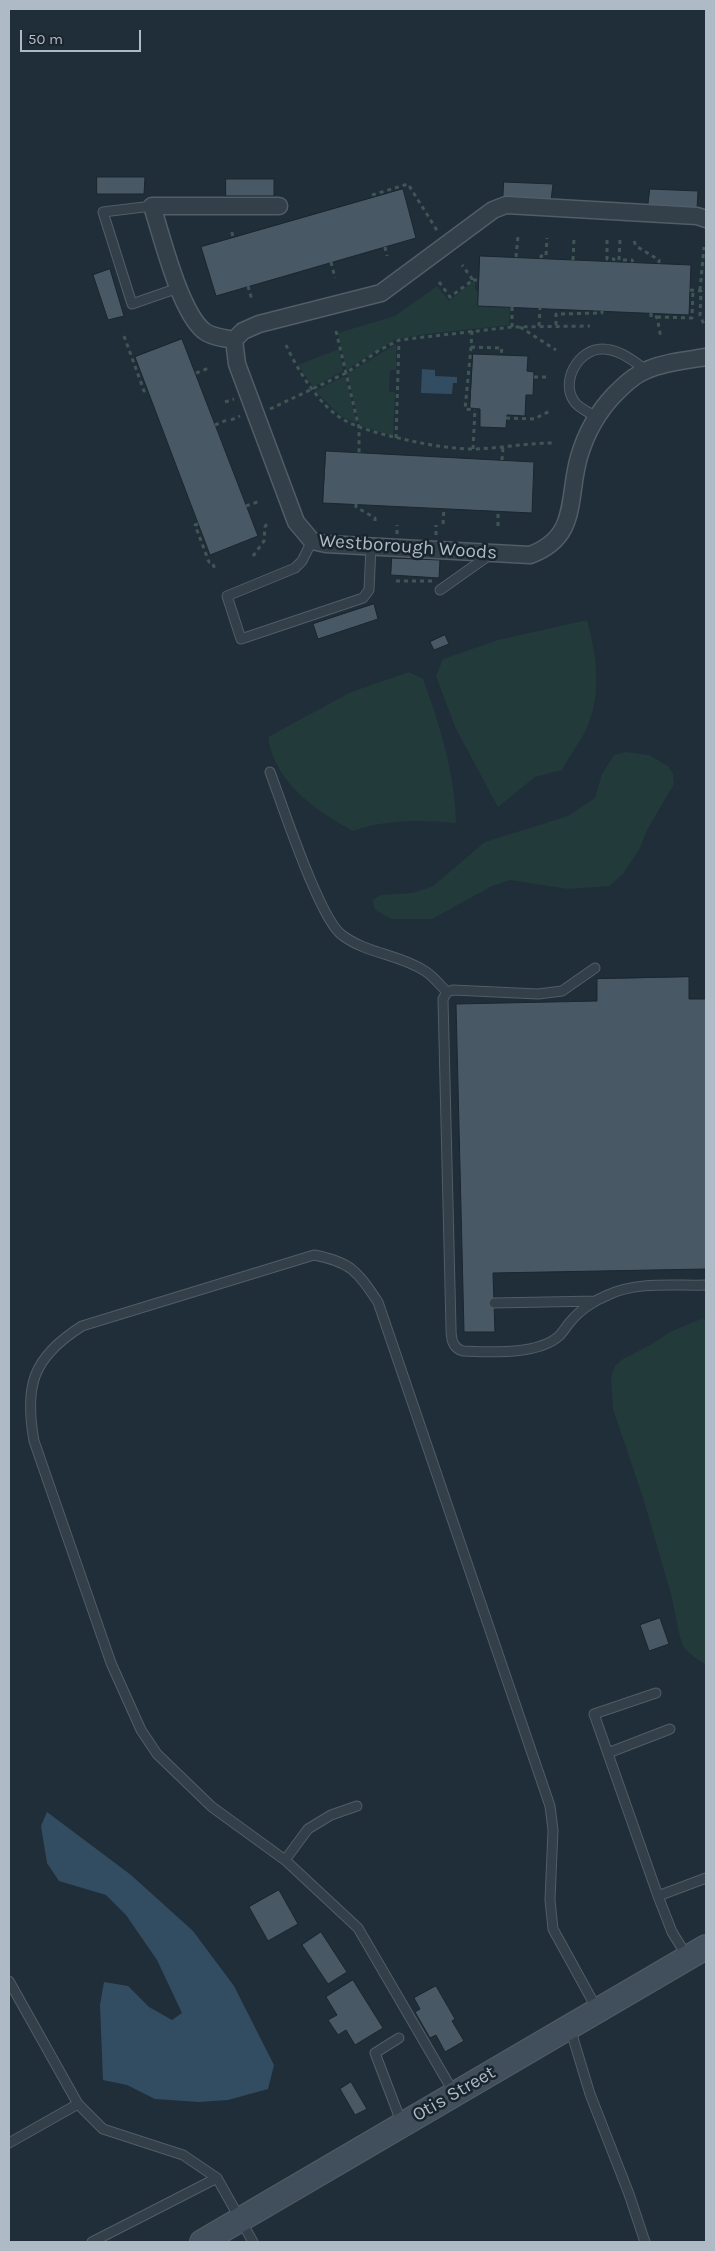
<!DOCTYPE html>
<style>
body{margin:0}
#map{position:relative;width:715px;height:2251px;overflow:hidden;background:#202e39;font-family:Karla,sans-serif}
canvas{display:block}
.frame{position:absolute;inset:0;border:10px solid #aebac6;pointer-events:none}
.scale{position:absolute;left:20px;top:30px;width:121px;height:22px;box-sizing:border-box;border:2px solid #aebac6;border-top:0;padding-left:6px;font-size:15px;line-height:18px;white-space:nowrap;color:#aebac6;-webkit-text-stroke:4px #19242d;paint-order:stroke}
</style>
<div id="map">
<canvas width="715" height="2251"></canvas>
<div class="frame"></div>
<div class="scale">50 m</div>
</div>
<script>
const ctx = document.querySelector('canvas').getContext('2d');
ctx.lineJoin = 'round';
function fill(path, color) { ctx.fillStyle = color; ctx.fill(path, 'evenodd'); }
function stroke(path, color, width, dash) { ctx.strokeStyle = color; ctx.lineWidth = width; ctx.lineCap = dash ? 'butt' : 'round'; ctx.setLineDash(dash || []); ctx.stroke(path); }
function write(font, color, halo, rows, align = 'center') {
  ctx.font = font + ' Karla,sans-serif'; ctx.lineWidth = 5; ctx.setLineDash([]); ctx.textBaseline = 'middle'; ctx.strokeStyle = halo; ctx.fillStyle = color; for (const [text, x, y, turn = 0] of rows) {
    ctx.save(); ctx.translate(x, y); ctx.rotate((+turn || 0) * Math.PI / 180); ctx.textAlign = isNaN(turn) ? turn : align; if (halo) ctx.strokeText(text, 0, 0); ctx.fillText(text, 0, 0); ctx.restore();
  }
}
fill(new Path2D(`
 M 472,282 L 475,282 L 475,290 L 479,291 L 478,306 L 510,307 L 509,325 L 427,334 L 396,339 L 346,370 L 338,333 L 395,316 L 437,286 L 449,301 Z
 M 396,344 L 396,370 L 390,370 L 389,392 L 395,392 L 393,436 L 360,426 L 347,374 Z
 M 339,349 L 343,371 L 313,387 L 298,365 Z
 M 345,376 L 357,423 L 342,417 L 315,391 Z
 M 587,620 C 597,657 603,698 584,734 C 577,746 568,758 562,770 L 535,777 L 498,807 L 456,729 L 436,676 L 443,659 L 498,640 Z
 M 409,672 L 423,679 C 440,726 455,773 456,823 C 421,820 387,819 353,831 C 316,811 274,782 268,737 L 351,692 Z
 M 625,752 L 649,755 L 668,766 L 673,774 L 674,784 L 647,830 L 640,848 L 623,874 L 609,886 L 568,889 L 510,880 L 492,886 L 432,919 L 392,919 L 375,910 L 372,900 L 381,895 L 413,893 L 433,886 L 485,842 L 568,816 L 595,798 L 602,774 L 614,755 Z
 M 701,1319 L 706,1320 L 706,1665 L 690,1654 L 683,1646 L 680,1637 L 671,1594 L 644,1501 L 613,1409 L 611,1376 L 615,1366 L 623,1359 L 652,1344 L 670,1332 Z`), '#223a39');
fill(new Path2D(`
 M 422,369 L 435,370 L 435,376 L 457,377 L 457,383 L 453,383 L 452,394 L 421,393 Z
 M 47,1812 L 131,1875 L 193,1931 L 234,1986 L 274,2065 L 268,2089 L 228,2100 L 199,2102 L 155,2099 L 127,2085 L 103,2080 L 100,2005 L 104,1982 L 128,1986 L 149,2007 L 172,2020 L 182,2013 L 157,1960 L 126,1915 L 106,1895 L 59,1881 L 47,1863 L 41,1826 Z`), '#324d61');
const building = new Path2D(`
 M 97,177 L 145,177 L 144,194 L 97,194 Z
 M 226,179 L 274,179 L 274,196 L 226,196 Z
 M 504,182 L 553,184 L 551,201 L 503,199 Z
 M 403,189 L 416,238 L 216,296 L 201,247 Z
 M 650,189 L 698,191 L 697,209 L 648,206 Z
 M 480,256 L 691,265 L 689,315 L 478,306 Z
 M 110,269 L 124,316 L 108,320 L 93,275 Z
 M 182,339 L 258,536 L 210,555 L 135,357 Z
 M 473,354 L 528,356 L 527,371 L 534,372 L 533,395 L 526,395 L 525,416 L 507,415 L 506,428 L 480,427 L 480,409 L 470,408 Z
 M 326,451 L 534,462 L 532,513 L 323,503 Z
 M 392,558 L 440,560 L 439,578 L 391,575 Z
 M 374,604 L 378,619 L 318,639 L 313,624 Z
 M 445,635 L 449,644 L 434,650 L 430,642 Z
 M 689,977 L 689,999 L 706,999 L 706,1269 L 493,1273 L 495,1332 L 464,1332 L 456,1004 L 597,1001 L 597,979 Z
 M 660,1618 L 669,1644 L 649,1651 L 640,1625 Z
 M 279,1890 L 298,1924 L 268,1941 L 249,1907 Z
 M 321,1932 L 347,1972 L 328,1984 L 302,1945 Z
 M 353,1980 L 383,2028 L 355,2045 L 346,2030 L 338,2035 L 328,2020 L 337,2015 L 326,1997 Z
 M 436,1986 L 455,2019 L 452,2021 L 464,2041 L 445,2052 L 436,2035 L 430,2038 L 415,2012 L 420,2009 L 414,1998 Z
 M 351,2082 L 367,2109 L 355,2115 L 340,2089 Z`);
fill(building, '#485865');
stroke(building, '#1b262f', 1);
const lane = new Path2D(`
 M 152,206 L 103,212 L 132,304 L 178,288
 M 596,417 C 589,412 578,408 574,401 C 560,381 579,349 602,349 C 619,349 632,360 646,370
 M 312,541 L 302,561 L 295,568 L 227,596 L 241,639 L 363,598 L 369,590 L 371,547
 M 440,590 L 491,554
 M 270,772 C 282,804 320,920 342,935 C 367,954 399,954 425,971 C 434,977 440,985 447,992
 M 595,968 L 562,991 L 538,994 L 453,990 L 447,992 L 443,999 L 451,1328 C 451,1338 452,1348 463,1351 C 491,1352 538,1355 559,1336 C 564,1331 567,1325 571,1321 C 580,1310 595,1300 608,1295 C 637,1281 675,1286 706,1285
 M 494,1303 L 596,1301
 M 656,1693 L 594,1714 L 658,1896
 M 608,1753 L 670,1729
 M 285,1860 L 308,1829 L 331,1815 L 357,1806
 M 688,1958 L 672,1932 L 658,1896 L 706,1878
 M 9,1981 L 78,2104 L 103,2129 L 183,2155 L 217,2178 L 253,2242
 M 570,2028 L 590,2094 L 629,2194 L 645,2242
 M 399,2038 L 375,2053 L 402,2124
 M 454,2093 L 358,1928 L 285,1860 L 212,1807 L 157,1754 L 141,1730 L 111,1663 L 34,1441 C 24,1385 33,1357 82,1326 L 314,1255 C 351,1262 357,1271 378,1302 L 550,1806 L 553,1830 L 550,1900 L 553,1929 L 597,2009
 M 9,2143 L 78,2104
 M 92,2242 L 217,2178`);
const street = new Path2D(`
 M 279,206 L 152,206 C 162,237 180,312 204,331 C 212,337 224,338 234,340 L 237,364 L 296,522 L 312,541 L 326,544 L 530,555 C 579,537 567,499 579,457 C 586,433 596,414 614,395 C 623,386 634,375 647,370 C 665,362 687,360 706,357
 M 234,340 L 243,331 L 259,324 L 381,293 L 493,210 L 506,205 L 697,216 L 706,219`);
const secondary = new Path2D(`
 M 202,2242 L 706,1947`);
stroke(lane, '#515d67', 11);
stroke(street, '#515d67', 19);
stroke(secondary, '#515d67', 26);
stroke(new Path2D(`
 M 372,195 L 408,184 L 438,232
 M 232,232 L 233,238
 M 607,240 L 607,259 L 614,259 L 613,261
 M 620,240 L 619,260 L 632,260 L 633,262
 M 634,241 L 636,246 L 659,260 L 659,263
 M 385,247 L 387,256
 M 516,257 L 518,236
 M 541,258 L 541,256 L 546,256 L 547,238
 M 573,260 L 574,238
 M 331,262 L 335,278
 M 473,280 L 479,280
 M 439,282 L 450,297 L 473,280 L 462,265
 M 248,286 L 252,300
 M 690,290 L 701,291 L 700,315 L 705,327
 M 700,290 L 704,247
 M 651,313 L 651,317 L 657,317 L 661,338
 M 657,317 L 692,318 L 693,290
 M 556,325 L 556,314 L 602,313 L 602,311
 M 539,326 L 540,308
 M 512,327 L 512,307
 M 520,327 L 556,350
 M 336,331 L 359,428 L 359,453
 M 472,331 L 471,347 L 502,348 L 501,355
 M 124,336 L 144,391 L 147,390
 M 286,345 C 297,369 321,409 346,421 C 365,431 386,435 407,440 C 429,445 452,449 475,449 C 501,448 528,443 554,443
 M 471,347 L 465,409 L 475,410
 M 196,373 L 209,368
 M 534,377 L 546,377
 M 225,402 L 234,399
 M 270,409 L 346,373 L 378,351 L 399,340 L 512,327 L 590,326
 M 506,418 L 534,419 L 550,411
 M 231,420 L 240,416
 M 215,425 L 229,419
 M 396,438 L 399,340
 M 473,449 L 475,409
 M 502,460 L 503,447
 M 356,504 L 356,507 L 375,518 L 375,522
 M 246,506 L 260,501
 M 198,524 L 195,525 L 209,562 L 212,562 L 215,569
 M 443,524 L 444,508
 M 498,526 L 498,511
 M 397,534 L 397,525
 M 436,535 L 436,525
 M 253,556 L 264,541 L 265,527 L 268,522
 M 396,581 L 432,581`), '#3f5655', 3, [4, 4]);
stroke(lane, '#333f49', 9);
stroke(street, '#333f49', 16);
stroke(secondary, '#414f5c', 24);
write('19px', '#aebac6', '#19242d', [
 ["Westborough Woods",408,547,4],
 ["Otis Street",454,2094,-30]
]);
</script>
